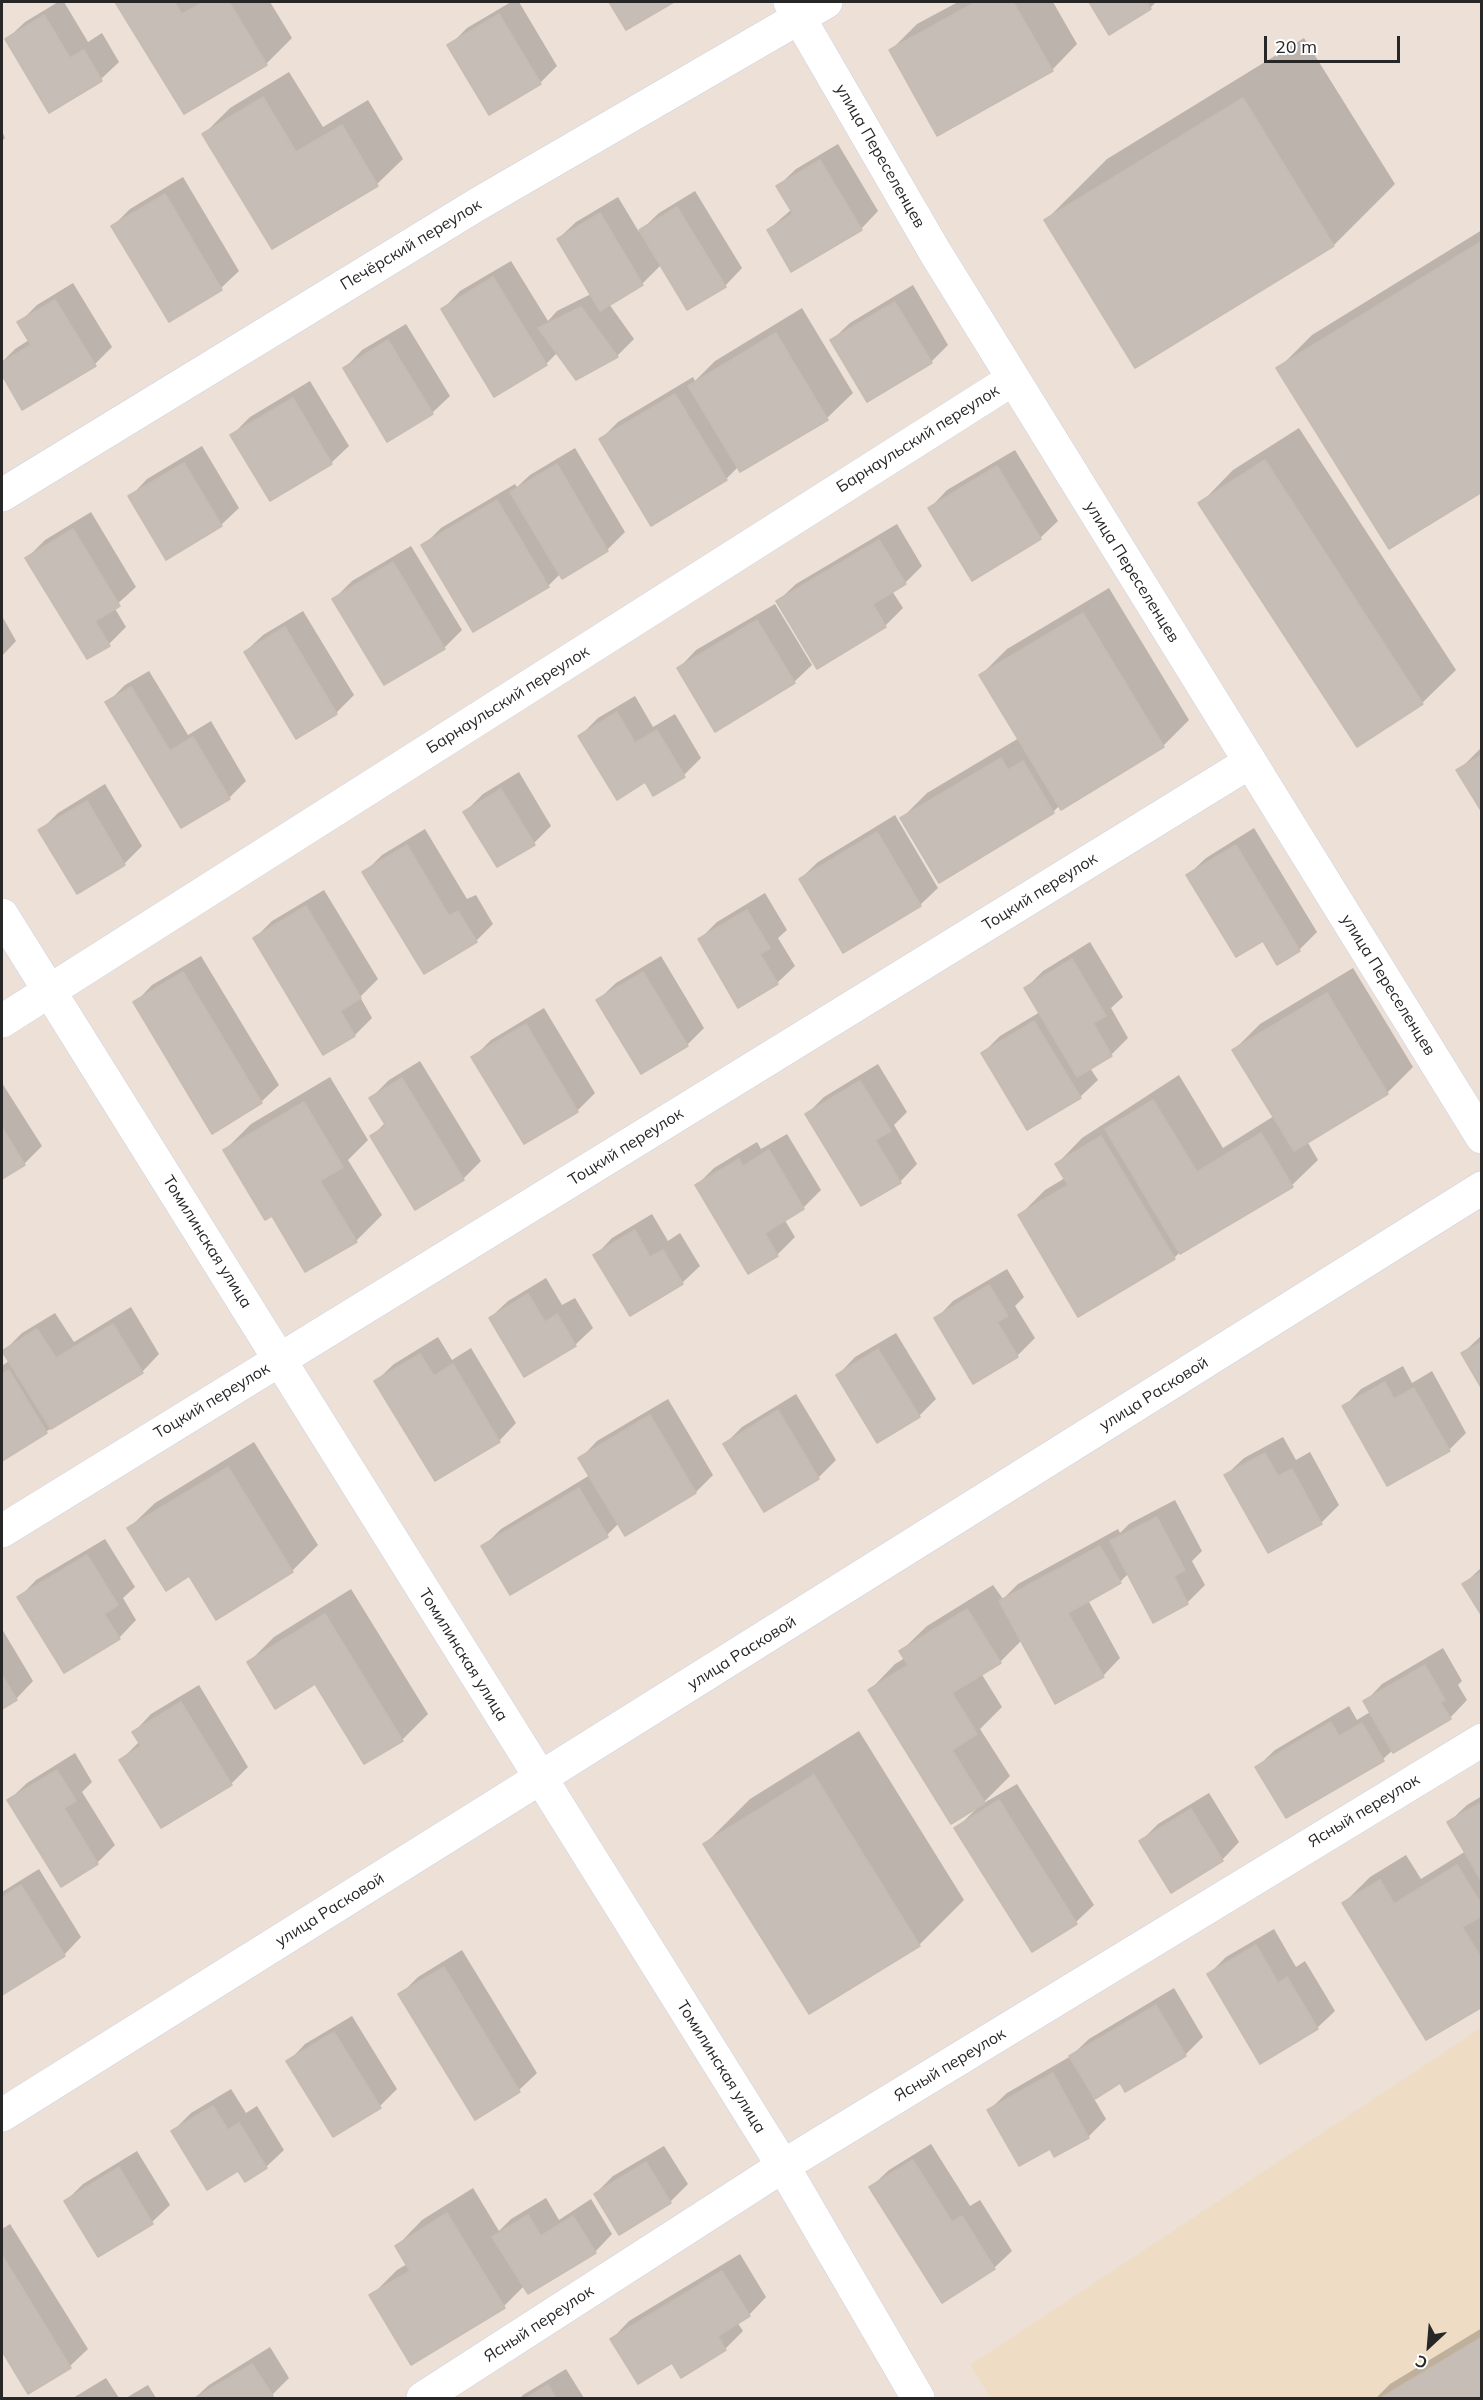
<!DOCTYPE html>
<meta charset="utf-8">
<style>
body{margin:0}
#map{position:relative;width:1483px;height:2400px;overflow:hidden;background:#ece0d7;font-family:Mulish,sans-serif}
canvas{display:block}
.frame{position:absolute;inset:0;border:3px solid #272727;pointer-events:none}
.north{position:absolute;left:1399px;top:2316px;width:60px;height:60px;-webkit-text-stroke:4px #fff;paint-order:stroke;rotate:206deg;font-size:16px;font-weight:700;line-height:24px;text-align:center;color:#272727}
.north::after{content:'';display:block;margin:auto;width:21px;height:27px;background:#272727;clip-path:polygon(50% 0,100% 100%,50% 72%,0 100%)}
.scale{position:absolute;left:1264px;top:36px;width:136px;height:27px;box-sizing:border-box;border:3px solid #272727;border-top:0;padding-left:8px;font-size:18px;line-height:21px;white-space:nowrap;color:#272727;-webkit-text-stroke:4px #fff;paint-order:stroke}
</style>
<div id="map">
<canvas width="1483" height="2400"></canvas>
<div class="frame"></div>
<div class="north">С</div>
<div class="scale">20 m</div>
</div>
<script>
const ctx = document.querySelector('canvas').getContext('2d');
ctx.lineJoin = 'round';
function fill(path, color) { ctx.fillStyle = color; ctx.fill(path, 'evenodd'); }
function stroke(path, color, width, dash) { ctx.strokeStyle = color; ctx.lineWidth = width; ctx.lineCap = dash ? 'butt' : 'round'; ctx.setLineDash(dash || []); ctx.stroke(path); }
function write(font, color, halo, rows, align = 'center') {
  ctx.font = font + ' Mulish,sans-serif'; ctx.lineWidth = 6; ctx.setLineDash([]); ctx.textBaseline = 'middle'; ctx.strokeStyle = halo; ctx.fillStyle = color; for (const [text, x, y, turn = 0] of rows) {
    ctx.save(); ctx.translate(x, y); ctx.rotate((+turn || 0) * Math.PI / 180); ctx.textAlign = isNaN(turn) ? turn : align; if (halo) ctx.strokeText(text, 0, 0); ctx.fillText(text, 0, 0); ctx.restore();
  }
}
fill(new Path2D(`
 M 1481,2028 L 1481,2398 L 991,2398 L 970,2365 Z`), '#efdcc4');
fill(new Path2D(`
 M 58,2 L 64,2 L 88,42 L 102,33 L 119,62 L 101,79 L 50,111 L 7,39 L 25,22 Z
 M 117,2 L 270,2 L 292,38 L 266,64 L 184,112 Z
 M 511,2 L 519,2 L 557,66 L 540,83 L 449,46 L 467,28 Z
 M 611,2 L 671,2 L 627,28 Z
 M 958,2 L 1053,2 L 1077,44 L 1052,70 L 891,50 L 917,24 Z
 M 1091,2 L 1156,2 L 1150,8 L 1110,33 Z
 M 1304,38 L 1395,184 L 1334,245 L 1136,366 L 1046,220 L 1107,159 Z
 M 289,72 L 323,127 L 368,100 L 403,159 L 377,184 L 204,134 L 230,108 Z
 M 2,131 L 5,138 L 2,141 Z
 M 838,144 L 878,211 L 861,229 L 768,230 L 792,209 L 778,186 L 796,169 Z
 M 183,177 L 239,271 L 221,288 L 170,320 L 113,226 L 130,209 Z
 M 695,191 L 742,268 L 725,286 L 662,264 L 642,284 L 609,304 L 634,339 L 617,356 L 558,352 L 546,364 L 443,309 L 460,291 L 511,261 L 548,321 L 557,311 L 591,294 L 558,239 L 576,222 L 618,197 L 639,232 L 659,213 Z
 M 1482,230 L 1482,490 L 1278,369 L 1312,335 Z
 M 73,283 L 112,347 L 95,364 L 23,408 L 2,372 L 2,362 L 15,349 L 29,340 L 19,323 L 37,305 Z
 M 913,285 L 948,345 L 931,362 L 832,340 L 850,323 Z
 M 802,308 L 853,393 L 827,418 L 740,470 L 738,467 L 727,478 L 651,524 L 600,440 L 618,422 L 693,377 L 695,381 L 715,361 Z
 M 406,324 L 450,396 L 432,413 L 345,368 L 362,350 Z
 M 310,381 L 349,446 L 331,463 L 232,435 L 250,417 Z
 M 1299,428 L 1456,670 L 1422,703 L 1357,745 L 1200,504 L 1233,470 Z
 M 202,446 L 239,508 L 221,525 L 130,497 L 147,479 Z
 M 575,448 L 625,532 L 607,550 L 563,577 L 561,573 L 548,586 L 423,546 L 441,528 L 515,484 L 517,487 L 530,475 Z
 M 1015,450 L 1058,521 L 1040,538 L 930,508 L 947,490 Z
 M 91,512 L 136,587 L 114,607 L 126,627 L 109,644 L 27,558 L 45,540 Z
 M 897,524 L 922,566 L 905,583 L 892,591 L 903,608 L 885,626 L 778,601 L 796,584 Z
 M 411,546 L 462,630 L 444,648 L 385,683 L 334,599 L 352,581 Z
 M 1109,588 L 1189,720 L 1163,746 L 1060,805 L 1053,812 L 939,881 L 901,819 L 927,793 L 1019,738 L 981,675 L 1007,649 Z
 M 775,604 L 812,665 L 794,682 L 679,668 L 696,650 Z
 M 303,611 L 354,695 L 336,713 L 296,737 L 245,652 L 263,635 Z
 M 2,616 L 16,641 L 2,656 Z
 M 149,671 L 188,735 L 211,721 L 246,781 L 229,798 L 107,703 L 125,685 Z
 M 635,696 L 653,727 L 675,714 L 701,758 L 684,775 L 645,780 L 580,736 L 598,718 Z
 M 1482,747 L 1482,809 L 1458,771 Z
 M 519,772 L 551,826 L 534,843 L 465,812 L 483,794 Z
 M 105,784 L 142,846 L 124,864 L 40,831 L 58,813 Z
 M 895,815 L 938,888 L 920,905 L 800,879 L 818,862 Z
 M 1254,828 L 1317,932 L 1299,950 L 1278,963 L 1264,939 L 1188,875 L 1206,858 Z
 M 425,829 L 467,899 L 476,895 L 493,924 L 476,941 L 364,873 L 382,855 Z
 M 324,890 L 378,979 L 360,997 L 372,1018 L 355,1035 L 324,1053 L 255,938 L 272,921 Z
 M 765,893 L 787,930 L 778,938 L 795,966 L 777,983 L 700,939 L 717,922 Z
 M 1090,942 L 1123,997 L 1111,1008 L 1128,1038 L 1111,1055 L 1090,1068 L 1098,1080 L 1080,1097 L 983,1053 L 1000,1036 L 1040,1012 L 1026,988 L 1043,971 Z
 M 201,956 L 279,1085 L 261,1102 L 135,1003 L 152,985 Z
 M 661,956 L 704,1028 L 687,1045 L 598,1000 L 616,983 Z
 M 1353,968 L 1413,1067 L 1387,1093 L 1307,1141 L 1318,1160 L 1292,1185 L 1180,1252 L 1174,1258 L 1019,1216 L 1045,1190 L 1065,1178 L 1057,1164 L 1082,1138 L 1179,1075 L 1223,1148 L 1274,1116 L 1234,1050 L 1260,1024 Z
 M 544,1008 L 595,1093 L 577,1111 L 473,1058 L 491,1040 Z
 M 420,1061 L 481,1161 L 463,1179 L 372,1136 L 386,1122 L 371,1098 L 389,1080 Z
 M 878,1064 L 907,1112 L 894,1125 L 917,1164 L 900,1182 L 807,1114 L 824,1097 Z
 M 330,1077 L 368,1140 L 348,1160 L 382,1215 L 356,1241 L 272,1214 L 225,1150 L 251,1124 Z
 M 2,1083 L 42,1146 L 24,1164 L 2,1178 Z
 M 787,1134 L 821,1190 L 803,1208 L 784,1219 L 795,1237 L 777,1255 L 749,1272 L 697,1185 L 714,1168 L 757,1142 L 761,1149 Z
 M 652,1214 L 668,1241 L 680,1233 L 700,1266 L 682,1283 L 595,1256 L 612,1238 Z
 M 1007,1269 L 1024,1297 L 1015,1306 L 1035,1338 L 1017,1356 L 974,1382 L 936,1319 L 953,1301 Z
 M 546,1278 L 562,1305 L 575,1298 L 593,1328 L 575,1345 L 490,1318 L 508,1301 Z
 M 131,1307 L 159,1354 L 142,1372 L 2,1459 L 2,1366 L 10,1360 L 4,1351 L 22,1333 L 55,1313 L 74,1342 Z
 M 896,1333 L 936,1399 L 919,1416 L 838,1375 L 855,1357 Z
 M 1482,1335 L 1482,1386 L 1463,1353 Z
 M 438,1337 L 452,1360 L 471,1348 L 516,1423 L 499,1441 L 376,1381 L 394,1364 Z
 M 1403,1366 L 1412,1383 L 1432,1371 L 1466,1433 L 1449,1450 L 1344,1407 L 1361,1389 Z
 M 796,1394 L 836,1460 L 818,1478 L 725,1444 L 742,1427 Z
 M 668,1399 L 713,1475 L 696,1492 L 626,1534 L 619,1523 L 607,1535 L 483,1547 L 501,1529 L 590,1475 L 580,1459 L 597,1441 Z
 M 1283,1437 L 1296,1460 L 1310,1452 L 1339,1505 L 1321,1523 L 1268,1551 L 1226,1475 L 1244,1458 Z
 M 254,1442 L 318,1545 L 292,1571 L 190,1574 L 129,1528 L 155,1503 Z
 M 1175,1500 L 1202,1551 L 1192,1561 L 1205,1585 L 1187,1603 L 1153,1621 L 1128,1574 L 1120,1582 L 1088,1600 L 1120,1658 L 1103,1676 L 1022,1640 L 1000,1662 L 981,1673 L 1002,1707 L 980,1729 L 1010,1776 L 982,1804 L 1017,1784 L 1094,1905 L 1076,1922 L 1033,1950 L 956,1829 L 976,1809 L 870,1690 L 895,1664 L 905,1658 L 901,1651 L 927,1626 L 993,1585 L 1003,1599 L 1018,1584 L 1118,1529 L 1120,1533 L 1129,1524 Z
 M 105,1539 L 135,1587 L 123,1598 L 136,1620 L 119,1638 L 19,1598 L 36,1580 Z
 M 1482,1567 L 1482,1613 L 1464,1584 Z
 M 351,1589 L 428,1714 L 402,1740 L 315,1682 L 249,1662 L 274,1637 Z
 M 2,1629 L 33,1681 L 16,1699 L 2,1707 Z
 M 1443,1648 L 1462,1681 L 1458,1685 L 1467,1700 L 1450,1718 L 1393,1750 L 1383,1759 L 1257,1767 L 1275,1750 L 1349,1706 L 1357,1720 L 1370,1712 L 1365,1702 L 1382,1684 Z
 M 199,1685 L 248,1767 L 231,1784 L 121,1760 L 140,1741 L 134,1732 L 151,1714 Z
 M 859,1731 L 964,1900 L 919,1945 L 705,1844 L 750,1799 Z
 M 75,1753 L 92,1782 L 82,1792 L 115,1845 L 97,1863 L 61,1885 L 9,1800 L 27,1783 Z
 M 1209,1793 L 1239,1842 L 1222,1860 L 1141,1841 L 1158,1824 Z
 M 1482,1796 L 1482,2005 L 1344,1903 L 1370,1877 L 1406,1855 L 1421,1879 L 1466,1851 L 1449,1822 L 1467,1805 Z
 M 39,1869 L 81,1937 L 64,1955 L 2,1993 L 2,1892 Z
 M 1274,1929 L 1296,1967 L 1305,1961 L 1335,2011 L 1317,2028 L 1209,1974 L 1226,1957 Z
 M 462,1950 L 537,2073 L 519,2090 L 475,2118 L 400,1995 L 418,1977 Z
 M 1174,1988 L 1203,2037 L 1185,2055 L 1126,2090 L 1121,2081 L 1093,2097 L 1106,2119 L 1088,2137 L 989,2110 L 1007,2093 L 1071,2056 L 1089,2039 Z
 M 352,2016 L 397,2089 L 380,2106 L 288,2062 L 305,2044 Z
 M 231,2089 L 246,2113 L 257,2106 L 284,2150 L 266,2167 L 239,2169 L 173,2131 L 191,2113 Z
 M 931,2144 L 970,2206 L 980,2200 L 1012,2251 L 994,2268 L 871,2187 L 889,2170 Z
 M 664,2146 L 688,2184 L 670,2202 L 619,2233 L 595,2194 L 613,2176 Z
 M 137,2151 L 170,2205 L 152,2222 L 98,2255 L 66,2201 L 83,2184 Z
 M 473,2188 L 499,2231 L 511,2219 L 546,2198 L 559,2220 L 591,2199 L 612,2234 L 595,2252 L 524,2286 L 504,2306 L 371,2296 L 397,2270 L 407,2264 L 397,2246 L 422,2220 Z
 M 10,2224 L 88,2349 L 70,2366 L 28,2392 L 2,2348 L 2,2229 Z
 M 740,2254 L 766,2297 L 749,2315 L 737,2322 L 743,2331 L 725,2349 L 673,2361 L 612,2339 L 629,2321 Z
 M 1482,2328 L 1482,2398 L 1376,2398 L 1390,2384 Z
 M 270,2347 L 289,2378 L 271,2396 L 273,2398 L 195,2398 L 209,2385 Z
 M 566,2369 L 584,2398 L 520,2398 L 523,2395 Z
 M 106,2378 L 119,2398 L 73,2398 Z
 M 148,2385 L 156,2398 L 126,2398 Z`), '#0003');
const building = new Path2D(`
 M 115,2 L 174,2 L 182,14 L 204,2 L 229,2 L 267,65 L 184,114 Z
 M 609,2 L 674,2 L 626,30 Z
 M 976,2 L 1013,2 L 1053,71 L 937,136 L 889,50 Z
 M 1089,2 L 1146,2 L 1151,9 L 1109,35 Z
 M 499,14 L 541,84 L 489,115 L 447,45 Z
 M 44,15 L 70,58 L 84,50 L 102,81 L 49,113 L 5,39 Z
 M 263,97 L 296,152 L 342,125 L 378,186 L 272,249 L 202,134 Z
 M 1243,98 L 1334,246 L 1135,368 L 1044,220 Z
 M 820,160 L 862,230 L 791,272 L 767,230 L 793,214 L 776,186 Z
 M 165,194 L 222,290 L 169,322 L 111,226 Z
 M 677,207 L 726,287 L 687,310 L 639,230 Z
 M 600,213 L 643,285 L 600,311 L 557,239 Z
 M 1482,241 L 1482,492 L 1389,549 L 1276,368 Z
 M 493,277 L 547,365 L 494,397 L 441,309 Z
 M 55,300 L 96,366 L 22,410 L 2,375 L 2,362 L 31,345 L 17,322 Z
 M 895,302 L 932,363 L 867,402 L 830,340 Z
 M 581,307 L 618,357 L 576,380 L 538,328 Z
 M 776,333 L 828,420 L 740,472 L 688,386 Z
 M 388,340 L 433,414 L 387,442 L 343,368 Z
 M 675,394 L 727,480 L 651,526 L 599,439 Z
 M 293,398 L 332,464 L 270,501 L 230,435 Z
 M 1265,460 L 1423,704 L 1357,747 L 1198,503 Z
 M 184,463 L 222,526 L 166,560 L 128,496 Z
 M 557,464 L 608,551 L 562,579 L 510,492 Z
 M 997,466 L 1041,539 L 972,581 L 928,508 Z
 M 497,500 L 549,587 L 473,632 L 421,545 Z
 M 73,529 L 120,606 L 95,621 L 110,646 L 87,659 L 25,558 Z
 M 879,540 L 906,584 L 873,604 L 886,627 L 817,669 L 776,601 Z
 M 393,562 L 445,649 L 384,685 L 332,599 Z
 M 1083,613 L 1164,747 L 1061,810 L 979,675 Z
 M 757,620 L 795,683 L 715,732 L 677,668 Z
 M 285,627 L 337,714 L 296,739 L 244,652 Z
 M 131,687 L 170,751 L 193,737 L 230,799 L 181,828 L 105,702 Z
 M 617,712 L 635,743 L 657,730 L 685,777 L 653,796 L 645,782 L 617,800 L 578,736 Z
 M 1482,755 L 1482,812 L 1456,770 Z
 M 1001,758 L 1008,770 L 1023,761 L 1054,813 L 939,883 L 900,818 Z
 M 501,789 L 535,845 L 497,867 L 463,812 Z
 M 87,801 L 125,865 L 77,894 L 38,830 Z
 M 877,832 L 921,906 L 843,953 L 799,879 Z
 M 407,845 L 449,916 L 458,911 L 477,942 L 424,974 L 362,872 Z
 M 1236,845 L 1300,951 L 1277,965 L 1263,941 L 1236,957 L 1186,875 Z
 M 306,906 L 361,998 L 340,1011 L 355,1036 L 323,1055 L 253,938 Z
 M 747,910 L 770,948 L 760,954 L 778,984 L 738,1008 L 698,939 Z
 M 1072,959 L 1106,1016 L 1093,1023 L 1112,1056 L 1077,1077 L 1024,988 Z
 M 183,972 L 262,1103 L 212,1134 L 133,1002 Z
 M 643,972 L 688,1046 L 641,1074 L 596,1000 Z
 M 1327,993 L 1388,1094 L 1294,1151 L 1232,1050 Z
 M 1034,1021 L 1081,1098 L 1027,1130 L 981,1053 Z
 M 526,1024 L 578,1112 L 524,1144 L 471,1057 Z
 M 402,1078 L 464,1180 L 415,1210 L 370,1136 L 386,1126 L 369,1098 Z
 M 860,1081 L 891,1131 L 875,1140 L 901,1183 L 861,1206 L 805,1114 Z
 M 1153,1100 L 1197,1172 L 1261,1133 L 1293,1187 L 1180,1254 L 1105,1129 Z
 M 304,1102 L 343,1167 L 320,1181 L 357,1242 L 305,1272 L 272,1216 L 265,1220 L 223,1150 Z
 M 2,1127 L 25,1165 L 2,1179 Z
 M 1101,1136 L 1175,1259 L 1078,1317 L 1018,1215 L 1068,1185 L 1055,1164 Z
 M 769,1150 L 804,1209 L 765,1233 L 778,1256 L 748,1274 L 695,1185 L 739,1159 L 743,1166 Z
 M 635,1230 L 650,1257 L 663,1250 L 683,1284 L 630,1316 L 593,1255 Z
 M 989,1285 L 1008,1316 L 997,1322 L 1018,1357 L 973,1384 L 934,1318 Z
 M 528,1294 L 545,1322 L 557,1314 L 576,1346 L 524,1377 L 489,1318 Z
 M 113,1324 L 143,1373 L 51,1429 L 2,1351 L 37,1329 L 56,1358 Z
 M 1482,1342 L 1482,1389 L 1461,1353 Z
 M 878,1349 L 920,1417 L 877,1443 L 836,1375 Z
 M 420,1354 L 434,1376 L 453,1364 L 500,1442 L 435,1481 L 374,1381 Z
 M 9,1370 L 47,1433 L 2,1461 L 2,1374 Z
 M 1385,1382 L 1394,1399 L 1414,1388 L 1450,1451 L 1387,1486 L 1342,1406 Z
 M 778,1410 L 819,1479 L 764,1512 L 723,1444 Z
 M 650,1415 L 696,1493 L 625,1536 L 578,1458 Z
 M 1265,1453 L 1278,1476 L 1292,1469 L 1322,1524 L 1268,1553 L 1224,1475 Z
 M 228,1467 L 293,1572 L 216,1620 L 189,1576 L 166,1591 L 127,1528 Z
 M 579,1488 L 608,1537 L 510,1595 L 481,1546 Z
 M 1157,1517 L 1185,1570 L 1174,1576 L 1188,1604 L 1153,1623 L 1110,1541 Z
 M 1100,1546 L 1121,1583 L 1068,1613 L 1104,1677 L 1055,1704 L 999,1601 Z
 M 87,1555 L 118,1605 L 104,1614 L 120,1639 L 64,1673 L 17,1597 Z
 M 1482,1572 L 1482,1616 L 1462,1584 Z
 M 967,1609 L 1001,1663 L 952,1693 L 977,1734 L 952,1750 L 985,1803 L 951,1824 L 868,1690 L 908,1665 L 899,1651 Z
 M 325,1614 L 403,1741 L 364,1764 L 315,1684 L 275,1709 L 247,1662 Z
 M 1425,1665 L 1445,1700 L 1440,1702 L 1451,1719 L 1393,1753 L 1363,1701 Z
 M 2,1675 L 17,1700 L 2,1709 Z
 M 181,1702 L 232,1785 L 161,1828 L 119,1760 L 141,1746 L 132,1732 Z
 M 1331,1722 L 1339,1736 L 1362,1723 L 1384,1761 L 1286,1818 L 1255,1767 Z
 M 57,1770 L 76,1801 L 64,1808 L 98,1864 L 61,1887 L 7,1800 Z
 M 814,1775 L 920,1946 L 809,2014 L 703,1844 Z
 M 999,1800 L 1077,1924 L 1032,1952 L 954,1828 Z
 M 1482,1802 L 1482,1882 L 1447,1822 Z
 M 1191,1809 L 1223,1861 L 1171,1893 L 1139,1841 Z
 M 1457,1865 L 1482,1905 L 1482,1916 L 1462,1927 L 1482,1959 L 1482,2007 L 1426,2040 L 1342,1903 L 1380,1880 L 1394,1904 Z
 M 21,1885 L 65,1956 L 2,1995 L 2,1897 Z
 M 1256,1945 L 1278,1983 L 1287,1977 L 1318,2029 L 1260,2064 L 1207,1974 Z
 M 444,1967 L 520,2092 L 475,2120 L 398,1994 Z
 M 1156,2005 L 1186,2056 L 1125,2092 L 1120,2083 L 1095,2099 L 1069,2056 Z
 M 334,2032 L 381,2108 L 333,2137 L 286,2061 Z
 M 1053,2073 L 1089,2138 L 1054,2157 L 1050,2149 L 1019,2166 L 987,2110 Z
 M 213,2106 L 228,2130 L 239,2123 L 267,2168 L 245,2182 L 238,2171 L 207,2190 L 171,2131 Z
 M 913,2160 L 952,2222 L 962,2216 L 995,2269 L 942,2303 L 869,2187 Z
 M 646,2162 L 671,2203 L 619,2235 L 594,2194 Z
 M 119,2167 L 153,2224 L 98,2257 L 64,2201 Z
 M 447,2213 L 505,2308 L 411,2365 L 369,2295 L 410,2271 L 395,2246 Z
 M 528,2215 L 541,2236 L 573,2216 L 596,2253 L 528,2294 L 492,2237 Z
 M 2,2255 L 71,2368 L 28,2394 L 2,2351 Z
 M 722,2271 L 750,2316 L 718,2336 L 726,2350 L 681,2378 L 672,2363 L 638,2384 L 610,2339 Z
 M 1482,2337 L 1482,2398 L 1381,2398 Z
 M 252,2364 L 273,2396 L 269,2398 L 195,2398 Z
 M 548,2385 L 556,2398 L 526,2398 Z`);
fill(building, '#c6bdb7');
stroke(building, '#c6bcb1', 1.5);
const minor = new Path2D(`
 M 790,2 L 935,252 L 1482,1137
 M 2,495 L 478,204 L 826,2
 M 2,915 L 783,2166 L 918,2398
 M 2,1021 L 1013,379
 M 2,1531 L 1250,762
 M 2,2115 L 1482,1188
 M 423,2398 L 783,2166 L 1482,1740`);
stroke(minor, '#ccd3e2', 34);
stroke(minor, '#fff', 33);
write('16px', '#272727', '#fff', [
 ["улица Переселенцев",880,156,60],
 ["Печёрский переулок",411,245,-31],
 ["Барнаульский переулок",918,439,-32],
 ["улица Переселенцев",1132,572,58],
 ["Барнаульский переулок",508,700,-32],
 ["Тоцкий переулок",1040,892,-32],
 ["улица Переселенцев",1388,985,58],
 ["Тоцкий переулок",626,1147,-32],
 ["Томилинская улица",207,1242,58],
 ["улица Расковой",1154,1394,-32],
 ["Тоцкий переулок",212,1401,-31],
 ["улица Расковой",742,1653,-32],
 ["Томилинская улица",463,1655,58],
 ["Ясный переулок",1364,1811,-31],
 ["улица Расковой",330,1910,-32],
 ["Ясный переулок",950,2065,-31],
 ["Томилинская улица",721,2067,58],
 ["Ясный переулок",539,2324,-33]
]);
</script>
